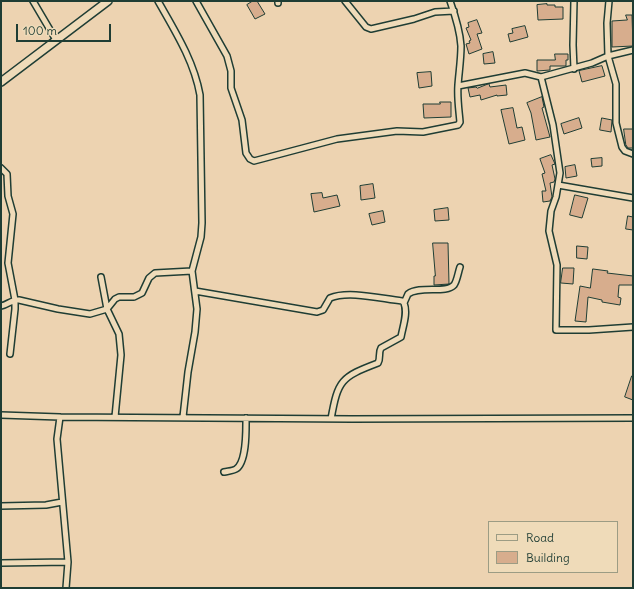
<!DOCTYPE html>
<style>
body{margin:0}
#map{position:relative;width:634px;height:589px;overflow:hidden;background:#edd3b1;font-family:Delius,sans-serif}
canvas{display:block}
.frame{position:absolute;inset:0;border:2px solid #1f3d34;pointer-events:none}
.legend{position:absolute;left:488px;top:521px;width:130px;height:52px;box-sizing:border-box;background:#efdbb9;border:1px solid #9c9c84;margin:0;padding:5px 7px;list-style:none;font-size:12px;color:#1f3d34}
.legend li{display:flex;align-items:center;gap:8px;height:20px}
.legend b{width:20px;border:1px solid #9c9c84}
.scale{position:absolute;left:16px;top:24px;width:95px;height:18px;box-sizing:border-box;border:2px solid #1f3d34;border-top:0;padding-left:5px;font-size:12px;line-height:14px;white-space:nowrap;color:#1f3d34;-webkit-text-stroke:3px #efdbb9;paint-order:stroke}
</style>
<div id="map">
<canvas width="634" height="589"></canvas>
<div class="frame"></div>
<ul class="legend">
<li><b style="height:5px;background:#efdbb9"></b>Road</li>
<li><b style="height:11px;background:#d7ad8d"></b>Building</li>
</ul>
<div class="scale">100 m</div>
</div>
<script>
const ctx = document.querySelector('canvas').getContext('2d');
ctx.lineJoin = 'round';
function fill(path, color) { ctx.fillStyle = color; ctx.fill(path, 'evenodd'); }
function stroke(path, color, width, dash) { ctx.strokeStyle = color; ctx.lineWidth = width; ctx.lineCap = dash ? 'butt' : 'round'; ctx.setLineDash(dash || []); ctx.stroke(path); }
const building = new Path2D(`
 M 253,1 L 257,1 L 265,14 L 255,19 L 247,5 Z
 M 547,4 L 547,5 L 555,5 L 555,7 L 563,7 L 563,19 L 538,20 L 537,5 Z
 M 626,15 L 632,15 L 633,46 L 612,47 L 612,21 L 627,20 Z
 M 477,20 L 482,33 L 477,34 L 482,49 L 469,54 L 466,44 L 470,43 L 469,41 L 471,40 L 466,28 L 469,27 L 468,23 Z
 M 525,26 L 528,37 L 510,42 L 508,34 L 513,33 L 512,29 Z
 M 493,52 L 495,63 L 484,64 L 483,54 Z
 M 555,54 L 568,54 L 568,60 L 566,60 L 566,66 L 550,66 L 550,70 L 537,71 L 537,60 L 555,60 Z
 M 602,66 L 605,76 L 582,82 L 579,71 Z
 M 431,72 L 432,86 L 419,88 L 417,73 Z
 M 489,84 L 490,87 L 506,85 L 507,95 L 497,96 L 497,95 L 481,100 L 480,95 L 470,97 L 468,88 L 476,87 L 477,88 Z
 M 542,97 L 544,107 L 542,108 L 550,137 L 536,140 L 531,113 L 527,103 Z
 M 440,102 L 451,102 L 451,117 L 424,118 L 423,104 L 440,104 Z
 M 513,108 L 517,128 L 522,127 L 525,140 L 509,144 L 501,110 Z
 M 579,118 L 582,128 L 564,134 L 561,124 Z
 M 602,118 L 612,120 L 611,132 L 600,130 Z
 M 624,129 L 633,129 L 633,148 L 628,148 L 626,145 Z
 M 551,155 L 555,164 L 552,165 L 555,179 L 554,182 L 550,183 L 552,197 L 550,201 L 543,202 L 542,191 L 546,191 L 542,174 L 545,173 L 540,159 Z
 M 602,158 L 602,166 L 592,167 L 591,159 Z
 M 575,165 L 577,176 L 566,178 L 565,167 Z
 M 373,184 L 375,198 L 361,200 L 360,186 Z
 M 322,193 L 323,198 L 337,195 L 340,206 L 314,212 L 311,194 Z
 M 575,195 L 588,198 L 582,218 L 570,215 Z
 M 448,208 L 449,220 L 435,221 L 434,210 Z
 M 383,211 L 385,222 L 372,225 L 369,214 Z
 M 628,216 L 633,217 L 633,230 L 626,229 Z
 M 433,243 L 448,243 L 449,284 L 434,285 L 434,276 L 435,276 Z
 M 577,246 L 588,247 L 587,259 L 577,258 Z
 M 563,268 L 574,268 L 573,284 L 561,283 Z
 M 593,269 L 608,271 L 607,273 L 633,276 L 633,285 L 619,285 L 618,297 L 621,298 L 620,305 L 602,302 L 602,300 L 588,297 L 586,322 L 575,321 L 580,286 L 590,288 Z
 M 632,376 L 633,376 L 633,400 L 625,397 Z`);
fill(building, '#d7ad8d');
stroke(building, '#1f3d34', 1);
const street = new Path2D(`
 M 33,1 L 56,40
 M 158,1 C 175,31 194,61 200,95 L 202,223 L 201,237 L 192,271 L 197,309 L 195,332 L 188,372 L 183,417
 M 196,1 L 227,56 L 231,71 L 231,88 L 242,120 L 246,153 L 250,159 L 254,161 L 337,139 L 397,131 L 423,132 L 458,125 L 460,122 C 459,110 457,98 458,85 C 459,72 461,59 461,46 C 460,30 455,15 450,1
 M 278,1 L 278,3
 M 345,1 L 366,27 L 371,29 L 414,19 L 435,12 L 454,11
 M 609,1 L 607,23 L 608,56 L 616,84 L 616,123 L 622,147 L 625,151 L 633,154
 M 574,69 L 573,45 L 574,1
 M 541,77 L 553,125 L 560,173 L 556,197 L 551,211 L 549,231 L 557,265 L 556,330 L 589,330 L 633,327
 M 458,86 L 525,73 L 541,77 L 592,63 L 608,56 L 633,50
 M 1,168 L 7,174 L 8,196 L 13,214 L 8,263 L 15,300 L 15,309 L 10,354
 M 558,185 L 633,198
 M 101,277 L 107,309 L 119,334 L 121,355 L 115,417
 M 195,291 L 317,312 L 323,310 L 330,298 C 349,290 382,299 402,301 L 404,303
 M 1,306 C 8,305 12,299 19,300 L 58,309 L 90,314 L 107,309 L 115,299 L 119,297 L 134,297 L 142,293 L 149,278 L 155,273 L 192,271
 M 1,415 L 60,417 L 352,419 L 633,418
 M 60,417 L 57,439 L 68,562 L 66,588
 M 331,419 C 338,380 341,377 378,363 C 381,358 378,353 381,348 L 401,337 C 403,326 408,313 404,303 L 408,294 C 420,285 446,294 454,285 C 457,281 458,273 460,267
 M 224,472 C 228,471 233,471 236,469 C 247,462 246,429 246,418
 M 1,506 L 46,505 L 62,502
 M 1,563 L 68,562`);
const secondary = new Path2D(`
 M 1,82 L 108,1`);
stroke(street, '#1f3d34', 8);
stroke(secondary, '#1f3d34', 10);
stroke(street, '#efdbb9', 5);
stroke(secondary, '#efdbb9', 7);
</script>
